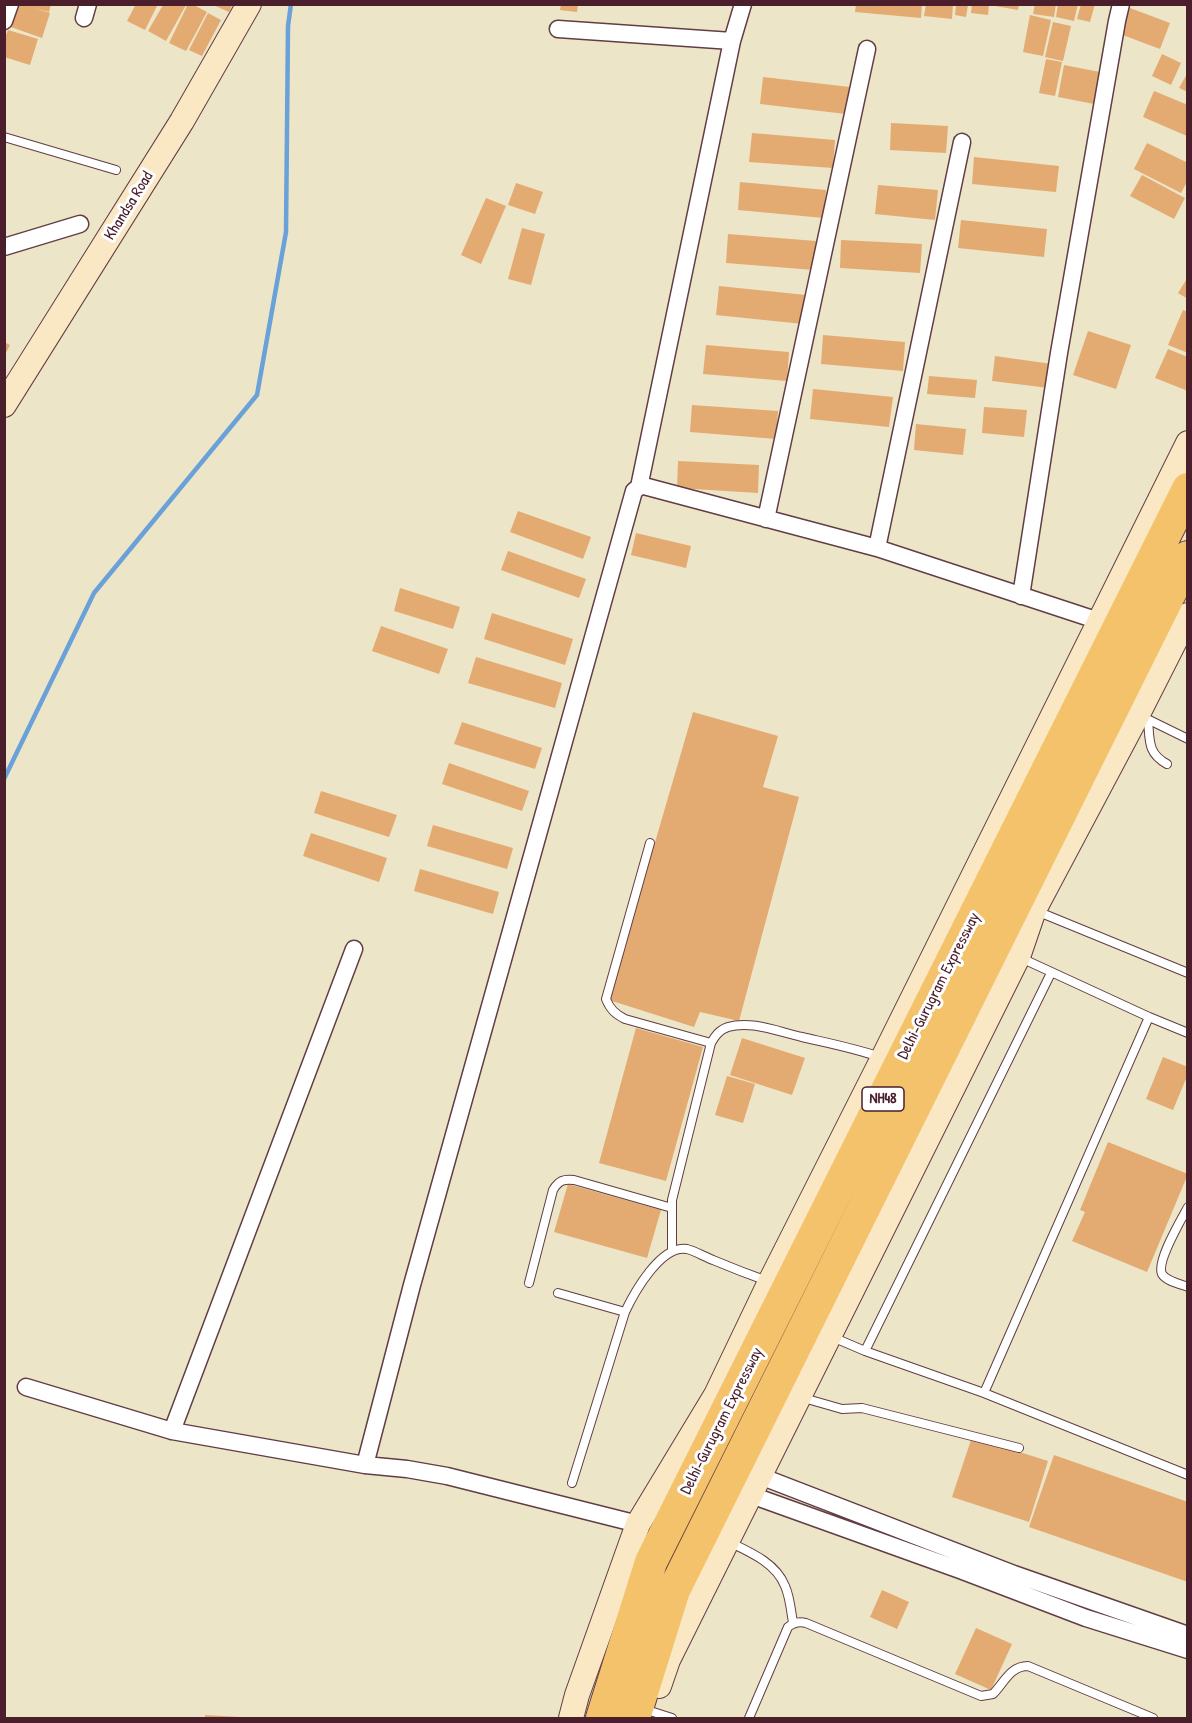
<!DOCTYPE html>
<style>
body{margin:0}
#map{position:relative;width:1192px;height:1723px;overflow:hidden;background:#ece5c8;font-family:"Patrick Hand",sans-serif}
canvas{display:block}
.frame{position:absolute;inset:0;border:6px solid #4a1f2b;pointer-events:none}
</style>
<div id="map">
<canvas width="1192" height="1723"></canvas>
<div class="frame"></div>
</div>
<script>
const ctx = document.querySelector('canvas').getContext('2d');
ctx.lineJoin = 'round';
function stroke(path, color, width, dash) { ctx.strokeStyle = color; ctx.lineWidth = width; ctx.lineCap = dash ? 'butt' : 'round'; ctx.setLineDash(dash || []); ctx.stroke(path); }
function fill(path, color) { ctx.fillStyle = color; ctx.fill(path, 'evenodd'); }
function write(font, color, halo, rows, align = 'center') {
  ctx.font = font + ' "Patrick Hand",sans-serif'; ctx.lineWidth = 6; ctx.setLineDash([]); ctx.textBaseline = 'middle'; ctx.strokeStyle = halo; ctx.fillStyle = color; for (const [text, x, y, turn = 0] of rows) {
    ctx.save(); ctx.translate(x, y); ctx.rotate((+turn || 0) * Math.PI / 180); ctx.textAlign = isNaN(turn) ? turn : align; if (halo) ctx.strokeText(text, 0, 0); ctx.fillText(text, 0, 0); ctx.restore();
  }
}
stroke(new Path2D(`
 M 4,779 L 94,593 L 257,395 L 286,232 L 288,26 L 291,4`), '#69a1d8', 4.5);
fill(new Path2D(`
 M 15,4 L 51,4 L 49,12 L 33,8 L 50,13 L 42,38 L 8,26 Z
 M 136,4 L 158,4 L 145,30 L 127,21 Z
 M 188,4 L 192,4 L 207,12 L 186,51 L 169,43 Z
 M 211,4 L 233,4 L 229,12 Z
 M 561,4 L 578,4 L 577,12 L 560,10 Z
 M 856,4 L 922,4 L 921,18 L 855,12 Z
 M 926,4 L 953,4 L 952,19 L 924,16 Z
 M 972,4 L 989,4 L 988,15 L 971,13 Z
 M 995,4 L 1019,4 L 1018,10 L 995,6 Z
 M 1035,4 L 1056,4 L 1054,17 L 1033,14 Z
 M 1058,4 L 1078,4 L 1074,21 L 1056,17 Z
 M 1081,4 L 1095,4 L 1090,22 L 1077,19 Z
 M 163,5 L 186,5 L 166,41 L 148,31 Z
 M 956,5 L 968,5 L 966,17 L 955,15 Z
 M 1130,8 L 1170,23 L 1160,49 L 1120,34 Z
 M 208,13 L 221,20 L 202,56 L 189,50 Z
 M 1030,15 L 1051,20 L 1043,56 L 1023,52 Z
 M 1053,22 L 1071,26 L 1063,61 L 1045,57 Z
 M 8,30 L 38,39 L 30,65 L 4,57 L 4,40 Z
 M 1162,54 L 1181,63 L 1171,85 L 1152,76 Z
 M 1046,59 L 1062,62 L 1055,96 L 1039,93 Z
 M 1064,65 L 1105,73 L 1099,105 L 1058,97 Z
 M 1188,72 L 1188,92 L 1179,88 Z
 M 763,77 L 850,87 L 846,114 L 760,104 Z
 M 1154,91 L 1188,105 L 1187,136 L 1143,117 Z
 M 891,123 L 948,126 L 946,153 L 890,150 Z
 M 752,133 L 835,140 L 833,168 L 749,162 Z
 M 1147,143 L 1188,163 L 1188,180 L 1181,193 L 1134,169 Z
 M 974,157 L 1059,166 L 1056,192 L 972,184 Z
 M 1142,175 L 1185,198 L 1174,219 L 1130,196 Z
 M 740,182 L 826,190 L 824,218 L 738,210 Z
 M 516,183 L 543,192 L 535,214 L 508,205 Z
 M 878,185 L 938,190 L 935,220 L 875,214 Z
 M 486,198 L 506,206 L 481,264 L 461,255 Z
 M 961,220 L 1047,229 L 1044,257 L 958,248 Z
 M 522,228 L 545,234 L 531,285 L 508,279 Z
 M 728,234 L 816,241 L 814,270 L 726,263 Z
 M 841,240 L 922,244 L 920,273 L 840,268 Z
 M 1188,277 L 1188,299 L 1178,293 Z
 M 719,286 L 806,295 L 803,324 L 716,315 Z
 M 1183,310 L 1188,312 L 1188,353 L 1168,345 Z
 M 1088,331 L 1131,345 L 1116,389 L 1073,375 Z
 M 823,335 L 905,342 L 903,371 L 821,364 Z
 M 4,342 L 10,345 L 4,357 Z
 M 706,345 L 789,352 L 787,381 L 703,374 Z
 M 1168,349 L 1188,357 L 1188,391 L 1155,378 Z
 M 995,356 L 1052,364 L 1049,388 L 992,381 Z
 M 929,376 L 977,380 L 975,398 L 927,394 Z
 M 813,389 L 893,397 L 889,427 L 810,419 Z
 M 692,405 L 778,411 L 776,439 L 690,432 Z
 M 984,407 L 1027,410 L 1024,437 L 982,433 Z
 M 916,424 L 966,429 L 963,455 L 914,450 Z
 M 678,461 L 759,465 L 758,493 L 677,488 Z
 M 518,511 L 591,537 L 583,559 L 510,532 Z
 M 636,533 L 691,546 L 686,568 L 631,555 Z
 M 508,551 L 586,579 L 579,598 L 501,570 Z
 M 400,588 L 460,607 L 453,629 L 394,611 Z
 M 492,613 L 573,639 L 565,665 L 484,639 Z
 M 381,626 L 448,649 L 439,674 L 372,651 Z
 M 476,657 L 562,683 L 555,708 L 468,683 Z
 M 693,712 L 778,736 L 763,787 L 799,797 L 739,1021 L 700,1012 L 694,1027 L 609,1000 Z
 M 462,722 L 542,748 L 535,769 L 454,744 Z
 M 449,763 L 529,791 L 522,811 L 442,784 Z
 M 321,791 L 397,815 L 389,837 L 314,813 Z
 M 433,825 L 513,848 L 507,869 L 427,846 Z
 M 311,833 L 387,858 L 379,882 L 303,856 Z
 M 420,869 L 499,892 L 493,914 L 414,891 Z
 M 636,1028 L 703,1047 L 666,1181 L 599,1163 Z
 M 742,1038 L 805,1058 L 792,1095 L 730,1075 Z
 M 1163,1057 L 1188,1067 L 1188,1074 L 1173,1110 L 1146,1099 Z
 M 727,1076 L 755,1084 L 743,1123 L 715,1115 Z
 M 1108,1142 L 1188,1174 L 1147,1272 L 1072,1241 L 1085,1212 L 1080,1210 Z
 M 568,1184 L 661,1210 L 647,1258 L 554,1232 Z
 M 972,1437 L 1048,1461 L 1029,1522 L 952,1497 Z
 M 1054,1455 L 1188,1502 L 1188,1582 L 1029,1527 Z
 M 882,1590 L 909,1602 L 897,1629 L 870,1617 Z
 M 976,1628 L 1012,1644 L 991,1690 L 955,1674 Z
 M 205,1715 L 240,1717 L 240,1718 L 205,1718 Z`), '#e3ab72');
const lane = new Path2D(`
 M 4,137 L 116,170
 M 1139,715 L 1188,739
 M 1148,720 C 1150,740 1147,753 1167,764
 M 650,843 L 606,999 C 610,1009 615,1014 625,1019 L 711,1043
 M 1034,910 L 1188,973
 M 1021,958 L 1149,1017 L 1188,1033
 M 1188,1207 C 1181,1220 1156,1262 1162,1274 C 1166,1281 1180,1284 1188,1287
 M 672,1251 L 672,1200 L 711,1043 C 715,1036 719,1030 728,1027 C 751,1020 779,1032 802,1037 C 828,1043 854,1048 880,1057
 M 529,1283 L 553,1190 C 559,1180 564,1179 574,1180 L 672,1208
 M 558,1293 L 625,1312
 M 830,1336 L 865,1351 L 984,1393 L 1188,1475
 M 865,1351 L 1051,973
 M 984,1393 L 1149,1017
 M 800,1397 L 842,1409 L 862,1408 L 1019,1448
 M 572,1483 L 625,1312 C 634,1293 661,1244 687,1249 C 695,1251 705,1257 713,1260 C 732,1268 750,1275 770,1282
 M 729,1542 C 750,1552 776,1563 785,1586 C 790,1597 791,1611 793,1623
 M 650,1711 L 672,1718
 M 749,1718 L 788,1627 C 794,1622 799,1621 806,1623 L 981,1696 L 993,1694 C 1004,1683 1010,1666 1028,1666 L 1153,1718`);
const street = new Path2D(`
 M 84,18 L 88,4
 M 4,21 L 10,4
 M 558,29 L 732,41
 M 4,247 L 80,224
 M 639,487 L 732,41 L 743,4
 M 766,519 L 867,49
 M 877,548 L 962,142
 M 1021,596 L 1059,353 L 1117,21 L 1121,4
 M 26,1387 L 172,1431 L 365,1465 L 407,1469 L 447,1476 L 638,1524
 M 172,1431 L 354,949
 M 365,1465 L 412,1285 L 634,491 L 639,487 L 644,486 L 877,548 L 1099,621
 M 760,1476 L 1014,1574 L 1188,1635
 M 751,1495 L 960,1570 L 1086,1618 L 1188,1650`);
const secondary = new Path2D(`
 M 4,405 L 182,121 L 249,4
 M 659,1686 L 668,1660 L 1018,957 L 1034,910 L 1138,714 L 1188,615
 M 571,1718 L 577,1695 L 638,1524 L 716,1395 L 770,1282 L 883,1058 L 1188,443`);
const highway = new Path2D(`
 M 602,1718 L 651,1562 L 1188,489
 M 634,1718 L 674,1590 L 1188,557`);
stroke(lane, '#623d43', 10);
stroke(street, '#623d43', 19);
stroke(secondary, '#623d43', 26);
stroke(highway, '#623d43', 34);
stroke(lane, '#fff', 8);
stroke(street, '#fff', 16);
stroke(secondary, '#fae7c3', 24);
stroke(highway, '#f3c26a', 32);
for (const [x, y, w] of [
 [883,1099,42]
]) { const box = new Path2D(); box.roundRect(x - w / 2, y - 12, w, 24, 4.5); ctx.fillStyle = '#fff'; ctx.fill(box); stroke(box, '#4a1f2b', 1.5); }
write('bold 15px', '#4a1f2b', null, [
 ["NH48",883,1099]
]);
write('16px', '#4a1f2b', '#fff', [
 ["Khandsa Road",129,206,-58],
 ["Delhi-Gurugram Expressway",939,986,-63],
 ["Delhi-Gurugram Expressway",722,1421,-63]
]);
</script>
